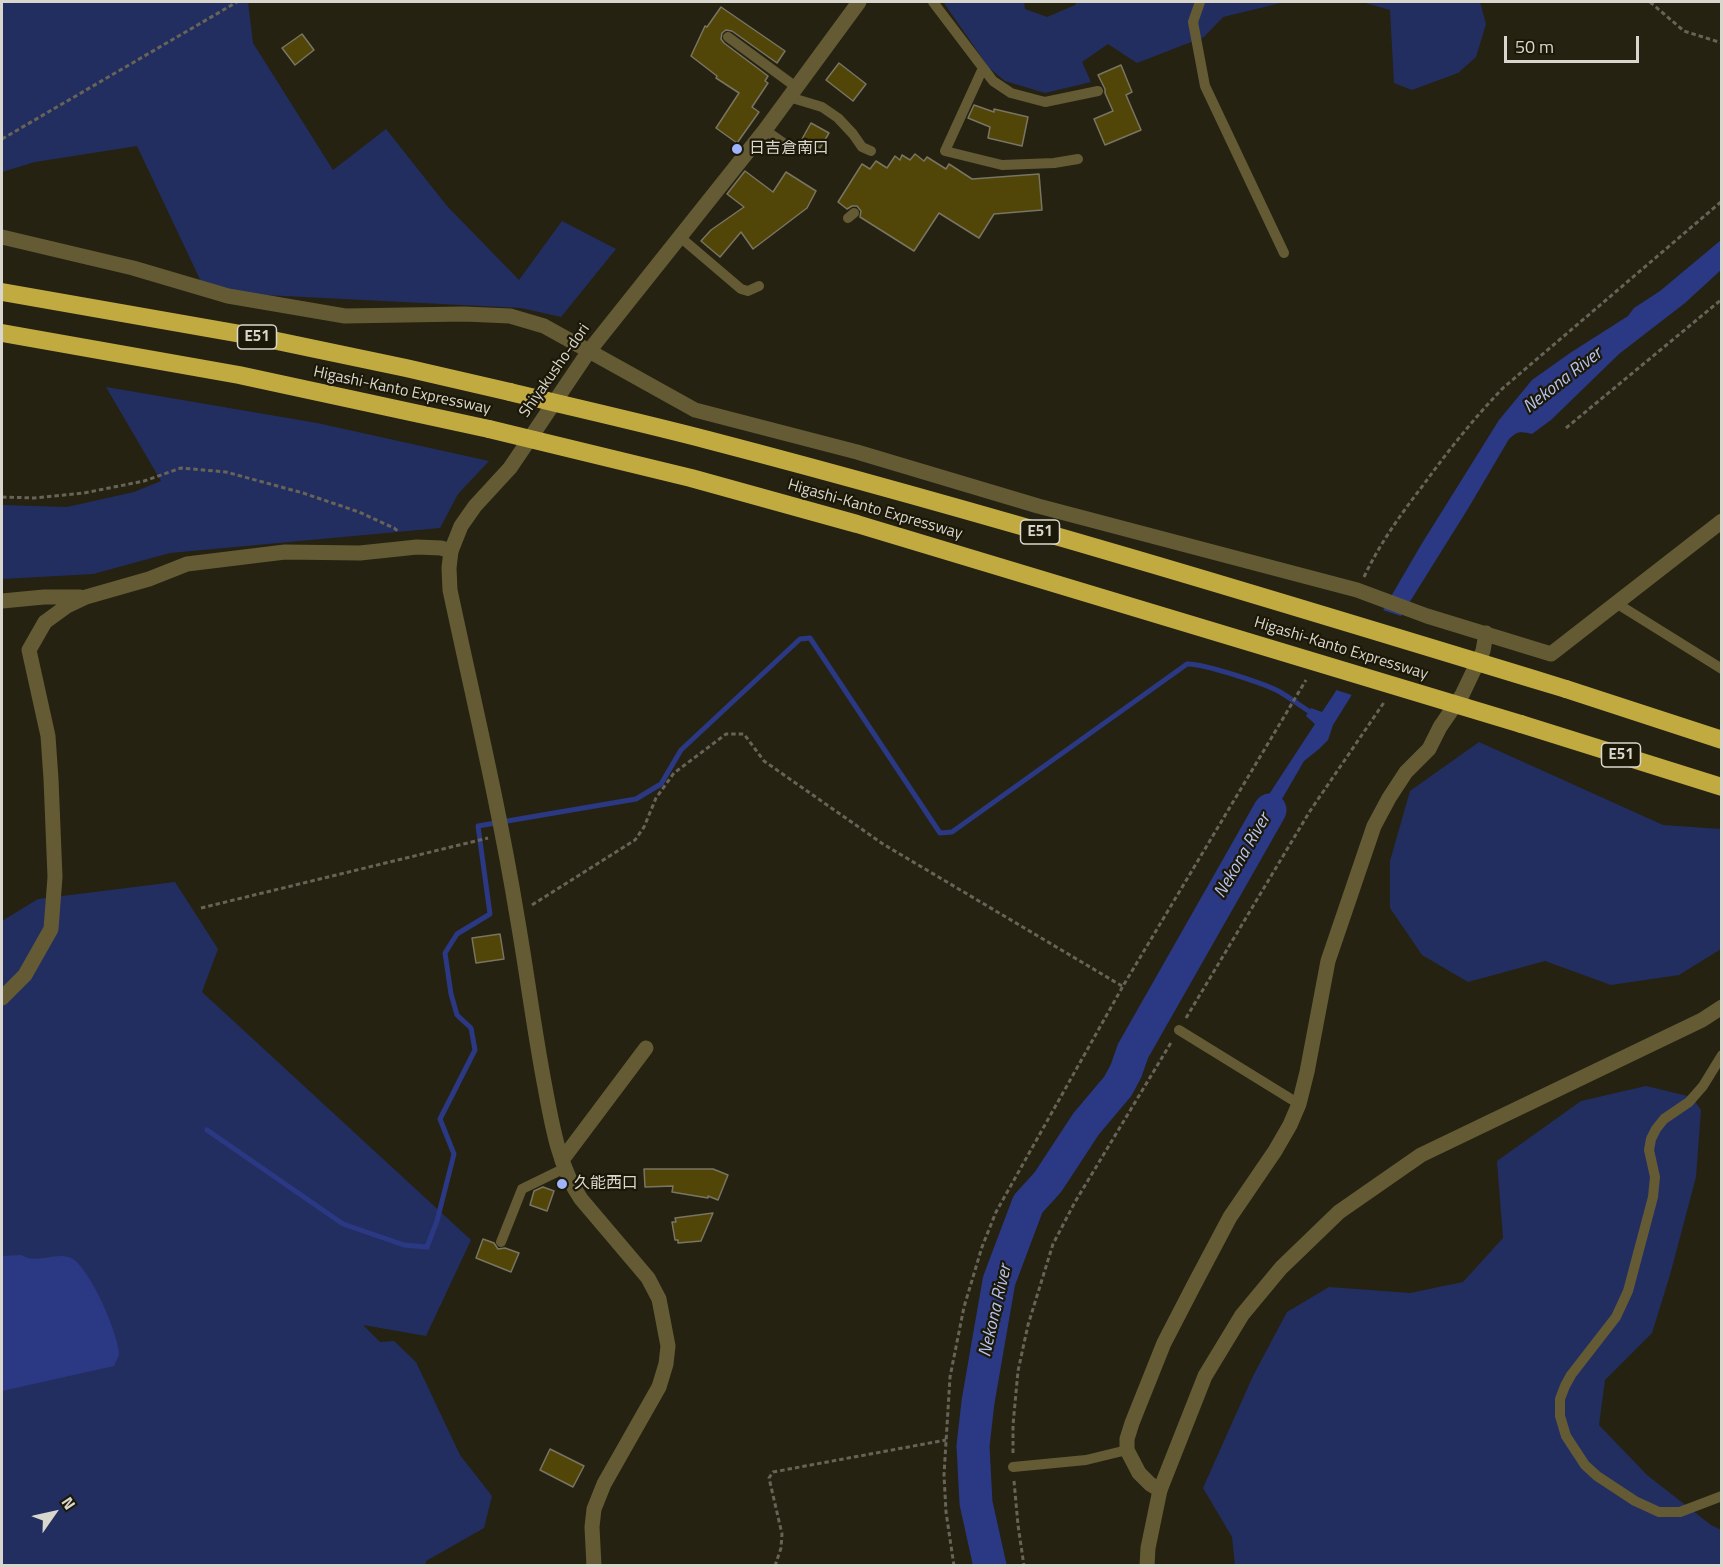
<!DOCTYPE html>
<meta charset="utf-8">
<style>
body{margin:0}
#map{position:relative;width:1723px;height:1567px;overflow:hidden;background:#252212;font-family:"Titillium Web",sans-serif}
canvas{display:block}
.frame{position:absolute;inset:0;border:3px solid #d9d7cd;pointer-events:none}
.north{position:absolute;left:24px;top:1483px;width:60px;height:60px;-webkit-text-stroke:4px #1c1808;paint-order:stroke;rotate:56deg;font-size:16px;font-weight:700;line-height:24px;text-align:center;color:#d9d7cd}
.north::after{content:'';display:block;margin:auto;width:21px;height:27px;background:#d9d7cd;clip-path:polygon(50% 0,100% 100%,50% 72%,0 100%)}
.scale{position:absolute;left:1504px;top:36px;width:135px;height:27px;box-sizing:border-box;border:3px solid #d9d7cd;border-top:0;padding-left:8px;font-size:18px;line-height:21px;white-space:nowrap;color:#d9d7cd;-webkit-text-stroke:4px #1c1808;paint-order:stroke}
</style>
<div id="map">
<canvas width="1723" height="1567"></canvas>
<div class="frame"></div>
<div class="north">N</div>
<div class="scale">50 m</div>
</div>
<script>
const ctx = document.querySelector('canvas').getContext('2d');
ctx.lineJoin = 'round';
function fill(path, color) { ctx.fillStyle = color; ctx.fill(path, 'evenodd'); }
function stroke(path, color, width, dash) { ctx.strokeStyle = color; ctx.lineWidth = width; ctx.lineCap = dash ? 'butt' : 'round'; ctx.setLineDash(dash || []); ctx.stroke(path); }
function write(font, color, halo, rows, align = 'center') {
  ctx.font = font + ' "Titillium Web","Noto Sans JP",sans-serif'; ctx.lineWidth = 4.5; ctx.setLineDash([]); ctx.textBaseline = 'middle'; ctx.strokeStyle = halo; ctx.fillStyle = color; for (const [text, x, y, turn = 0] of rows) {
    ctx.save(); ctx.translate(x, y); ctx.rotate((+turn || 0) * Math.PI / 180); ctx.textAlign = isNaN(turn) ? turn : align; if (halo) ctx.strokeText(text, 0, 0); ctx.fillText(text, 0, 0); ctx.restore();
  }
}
fill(new Path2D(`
 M 2,2 L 248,2 L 253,43 L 333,170 L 386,129 L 447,206 L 519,280 L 562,221 L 616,249 L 561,317 L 521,308 L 206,292 L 137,146 L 35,162 L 2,172 Z
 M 944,2 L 1024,2 L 1025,9 L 1047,17 L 1075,5 L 1077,2 L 1285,2 L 1223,17 L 1204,37 L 1137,63 L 1108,44 L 1082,62 L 1091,82 L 1045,93 L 1005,81 L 989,68 L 944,3 Z
 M 1362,2 L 1480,2 L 1486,24 L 1476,57 L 1458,73 L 1412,90 L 1394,83 L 1390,10 Z
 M 106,387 L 317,423 L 489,461 L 458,494 L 440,528 L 170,553 L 93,574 L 2,579 L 2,505 L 67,507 L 134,492 L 161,481 Z
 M 1479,742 L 1663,825 L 1721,829 L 1721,949 L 1679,975 L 1611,985 L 1545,961 L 1468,982 L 1422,955 L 1390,908 L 1390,861 L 1410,791 Z
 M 175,882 L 218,949 L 202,992 L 471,1240 L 426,1336 L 363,1325 L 380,1342 L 394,1341 L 416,1362 L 460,1455 L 492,1496 L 484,1528 L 426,1561 L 425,1565 L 2,1565 L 2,921 L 38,899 Z
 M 1646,1086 L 1692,1097 L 1701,1110 L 1696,1177 L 1670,1275 L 1652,1333 L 1605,1380 L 1599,1425 L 1647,1475 L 1711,1525 L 1721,1530 L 1721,1565 L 1235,1565 L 1232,1537 L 1203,1488 L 1253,1376 L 1287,1312 L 1329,1287 L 1410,1293 L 1463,1282 L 1503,1238 L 1497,1161 L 1581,1101 Z`), '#232e60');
fill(new Path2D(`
 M 1721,240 L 1721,270 L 1685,303 L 1619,354 L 1551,420 L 1532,434 C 1521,431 1517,431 1509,439 L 1469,507 L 1333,725 L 1328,740 L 1319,749 L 1304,761 L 1249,856 L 1248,832 L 1264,802 L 1315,724 L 1306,716 L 1311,708 L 1322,712 L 1334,694 L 1421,545 L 1499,420 L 1532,380 L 1570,353 L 1628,316 L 1634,308 L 1660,291 Z
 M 21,1255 C 38,1265 54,1251 71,1258 C 89,1266 118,1333 119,1353 C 119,1357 116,1361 114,1366 L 2,1391 L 2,1256 Z`), '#2b3884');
fill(new Path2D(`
 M 1380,609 L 1404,617 L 1355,696 L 1333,689 Z`), '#252212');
stroke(new Path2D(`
 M 207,1130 L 343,1224 L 404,1245 L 427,1247 L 437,1221 L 454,1154 L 440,1119 L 475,1050 L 471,1028 L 457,1015 L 451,994 L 445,953 L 457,934 L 490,914 L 478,826 L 636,799 L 661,784 L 681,750 L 800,639 L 810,638 L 940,833 L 952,832 L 1187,664 C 1202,663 1266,684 1280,692 C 1292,699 1303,708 1315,715`), '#2b3884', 5);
stroke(new Path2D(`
 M 990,1566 L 976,1503 L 973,1446 L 978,1402 L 999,1281 L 1028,1204 L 1048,1182 L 1086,1124 L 1118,1086 L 1126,1071 L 1133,1051 L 1270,810`), '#2b3884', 33);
const building = new Path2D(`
 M 721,7 L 785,51 L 777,63 L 732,31 L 726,30 L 722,33 L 721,39 L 724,43 L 768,76 L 765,81 L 768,83 L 752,107 L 759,112 L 737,143 L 716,128 L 739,93 L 716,78 L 717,76 L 691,56 L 705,26 L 707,27 Z
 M 302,34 L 314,50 L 295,65 L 282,48 Z
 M 839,63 L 866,84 L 853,101 L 826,80 Z
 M 1121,65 L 1132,92 L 1126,95 L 1141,130 L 1105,145 L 1094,119 L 1113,111 L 1105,93 L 1105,89 L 1098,75 Z
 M 974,105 L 994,112 L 994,109 L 1028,117 L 1022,146 L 988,138 L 990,127 L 968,118 Z
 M 811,123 L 829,133 L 820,148 L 802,139 Z
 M 915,154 L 924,161 L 927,157 L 946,169 L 949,164 L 972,179 L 1039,174 L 1042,210 L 994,214 L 979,238 L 939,213 L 914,251 L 860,217 L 861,211 L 857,206 L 852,206 L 847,209 L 838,202 L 862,164 L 870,169 L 876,161 L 887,168 L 895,156 L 900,160 L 902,155 L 910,160 Z
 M 745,171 L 773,192 L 786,172 L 816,191 L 807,208 L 753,249 L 741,232 L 720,257 L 701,241 L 711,230 L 744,207 L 727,194 Z
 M 500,934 L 504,959 L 476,963 L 472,938 Z
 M 644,1169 L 713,1169 L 728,1175 L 718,1200 L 708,1196 L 708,1198 L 672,1192 L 673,1186 L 645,1187 Z
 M 543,1187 L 554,1191 L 547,1211 L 530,1205 L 534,1191 Z
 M 713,1213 L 701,1241 L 678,1243 L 678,1240 L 675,1240 L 672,1222 L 676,1222 L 675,1218 Z
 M 483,1239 L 494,1243 L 498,1249 L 505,1248 L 519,1253 L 511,1272 L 476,1258 Z
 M 550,1449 L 584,1466 L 573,1487 L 540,1470 Z`);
fill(building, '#514508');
stroke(building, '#797562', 1.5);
stroke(new Path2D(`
 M 1650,2 L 1684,31 L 1722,43
 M 2,139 L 237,2
 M 1566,428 L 1722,299
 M 2,497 L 34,498 L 84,493 L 144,481 L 181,468 L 226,472 L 303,493 L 359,512 L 394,528 L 399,532
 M 1364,577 C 1380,543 1401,514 1424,484 C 1448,451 1474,418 1503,388 L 1722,201
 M 532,905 L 635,840 L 644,827 L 656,798 L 674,773 L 726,734 L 744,734 L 764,761 L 883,844 L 1122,986
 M 201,908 L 488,838
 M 1186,1018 L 1310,811 L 1385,701
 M 1013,1453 L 1013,1425 L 1018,1371 L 1028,1325 L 1053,1244 L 1075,1202 L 1172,1041
 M 1014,1481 L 1018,1525 L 1024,1566
 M 775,1566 L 781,1548 L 782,1534 L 769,1478 L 773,1472 L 946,1440
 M 954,1566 L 946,1512 L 944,1475 L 950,1377 L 964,1307 L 982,1247 L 996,1212 L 1123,986 L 1306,680`), '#676457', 3, [4.5, 3]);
stroke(new Path2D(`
 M 933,2 L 993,81 L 1011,93 L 1045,102 L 1098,91
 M 1200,2 L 1193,22 L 1205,86 L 1284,253
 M 728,37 L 796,87
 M 983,68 L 945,151 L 1002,165 L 1054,163 L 1078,159
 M 789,97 L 822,107 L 838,118 L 853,134 L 862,147 L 871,151
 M 765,130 L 785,144
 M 848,218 L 854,213
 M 680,237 L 741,289 L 748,291 L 759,286
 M 1616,603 L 1722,669
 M 1179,1030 L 1299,1104
 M 1722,1055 L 1703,1086 L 1689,1102 L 1664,1119 L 1656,1129 L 1651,1139 L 1649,1150 L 1655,1177 L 1653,1197 L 1628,1291 L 1616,1317 L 1571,1375 L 1565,1386 L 1560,1399 L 1560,1416 L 1566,1436 L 1585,1465 L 1597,1476 L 1635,1501 L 1659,1512 L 1680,1512 L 1722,1496
 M 501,1242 L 522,1189 L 565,1168
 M 1013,1467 L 1086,1460 L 1127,1450`), '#645b35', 10);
stroke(new Path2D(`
 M 2,237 L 133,268 L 228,296 L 345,316 L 464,314 L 510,316 L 544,326 L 695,410 L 857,452 L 1038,506 L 1357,590 L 1427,616 L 1551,654 L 1722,521
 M 2,601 L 44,597 L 80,597
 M 2,998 L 25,975 L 51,929 L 55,877 L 51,779 L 48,736 L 29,650 L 45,622 L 67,606 L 86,597 L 149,579 L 187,564 L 285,552 L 360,553 L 417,547 L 441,548 L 451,551
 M 562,1160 L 646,1048
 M 1160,1490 L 1150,1484 L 1139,1473 L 1127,1450 L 1127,1439 L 1132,1423 L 1164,1343 L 1194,1285 L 1230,1217 L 1275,1151 L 1290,1125 L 1299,1104 L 1307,1072 L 1328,961 L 1374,826 L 1389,798 L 1406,772 L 1429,749 L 1440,727 L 1462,695 L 1483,651 L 1486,633`), '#645b35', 15);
stroke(new Path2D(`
 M 594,1566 L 592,1527 L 594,1509 L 604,1484 L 659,1387 L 666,1364 L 668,1346 L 659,1299 L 648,1278 L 581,1199 C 559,1167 552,1125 545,1087 C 534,1030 527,973 517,916 C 499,806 473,698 450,590 L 449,568 L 451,551 L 461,526 L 475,506 L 510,468 L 589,351 L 765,130 L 859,2
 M 1147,1566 L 1148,1548 L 1160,1490 L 1205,1376 L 1242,1315 L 1281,1268 L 1339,1212 L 1421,1155 L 1702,1020 L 1722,1007`), '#645b35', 15);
stroke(new Path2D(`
 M 2,292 L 258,337 L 406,368 L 510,392
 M 2,333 L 239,375 L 489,429
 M 1566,689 L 1722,740
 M 1521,724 L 1722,787`), '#c1ab41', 18);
stroke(new Path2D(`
 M 510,392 C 576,408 643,423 708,440 C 996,515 1281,602 1566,689
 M 489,429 L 691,478 L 857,524 L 1521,724`), '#c1ab41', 18);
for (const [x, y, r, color] of [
 [737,149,6,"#9eb4fd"],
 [562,1184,6,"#9eb4fd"]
]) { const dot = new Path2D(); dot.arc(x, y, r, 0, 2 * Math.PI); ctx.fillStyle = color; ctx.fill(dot); stroke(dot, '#1c1808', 2); }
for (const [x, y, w] of [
 [257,337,39],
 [1040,532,39],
 [1621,755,39]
]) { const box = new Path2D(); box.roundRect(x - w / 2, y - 12, w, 24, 4.5); ctx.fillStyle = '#1c1808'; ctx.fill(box); stroke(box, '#d9d7cd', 1.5); }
write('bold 15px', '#d9d7cd', null, [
 ["E51",257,337],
 ["E51",1040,532],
 ["E51",1621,755]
]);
write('16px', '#d9d7cd', '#1c1808', [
 ["日吉倉南口",749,149],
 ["久能西口",574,1184]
], 'left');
write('16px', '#d9d7cd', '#1c1808', [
 ["Shiyakusho-dori",555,371,-55],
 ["Higashi-Kanto Expressway",402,391,12],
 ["Higashi-Kanto Expressway",875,510,16],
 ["Higashi-Kanto Expressway",1341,649,17]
]);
write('italic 18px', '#b4c2ed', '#1c1808', [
 ["Nekona River",1563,381,-38],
 ["Nekona River",1243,856,-60],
 ["Nekona River",996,1311,-77]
]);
</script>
